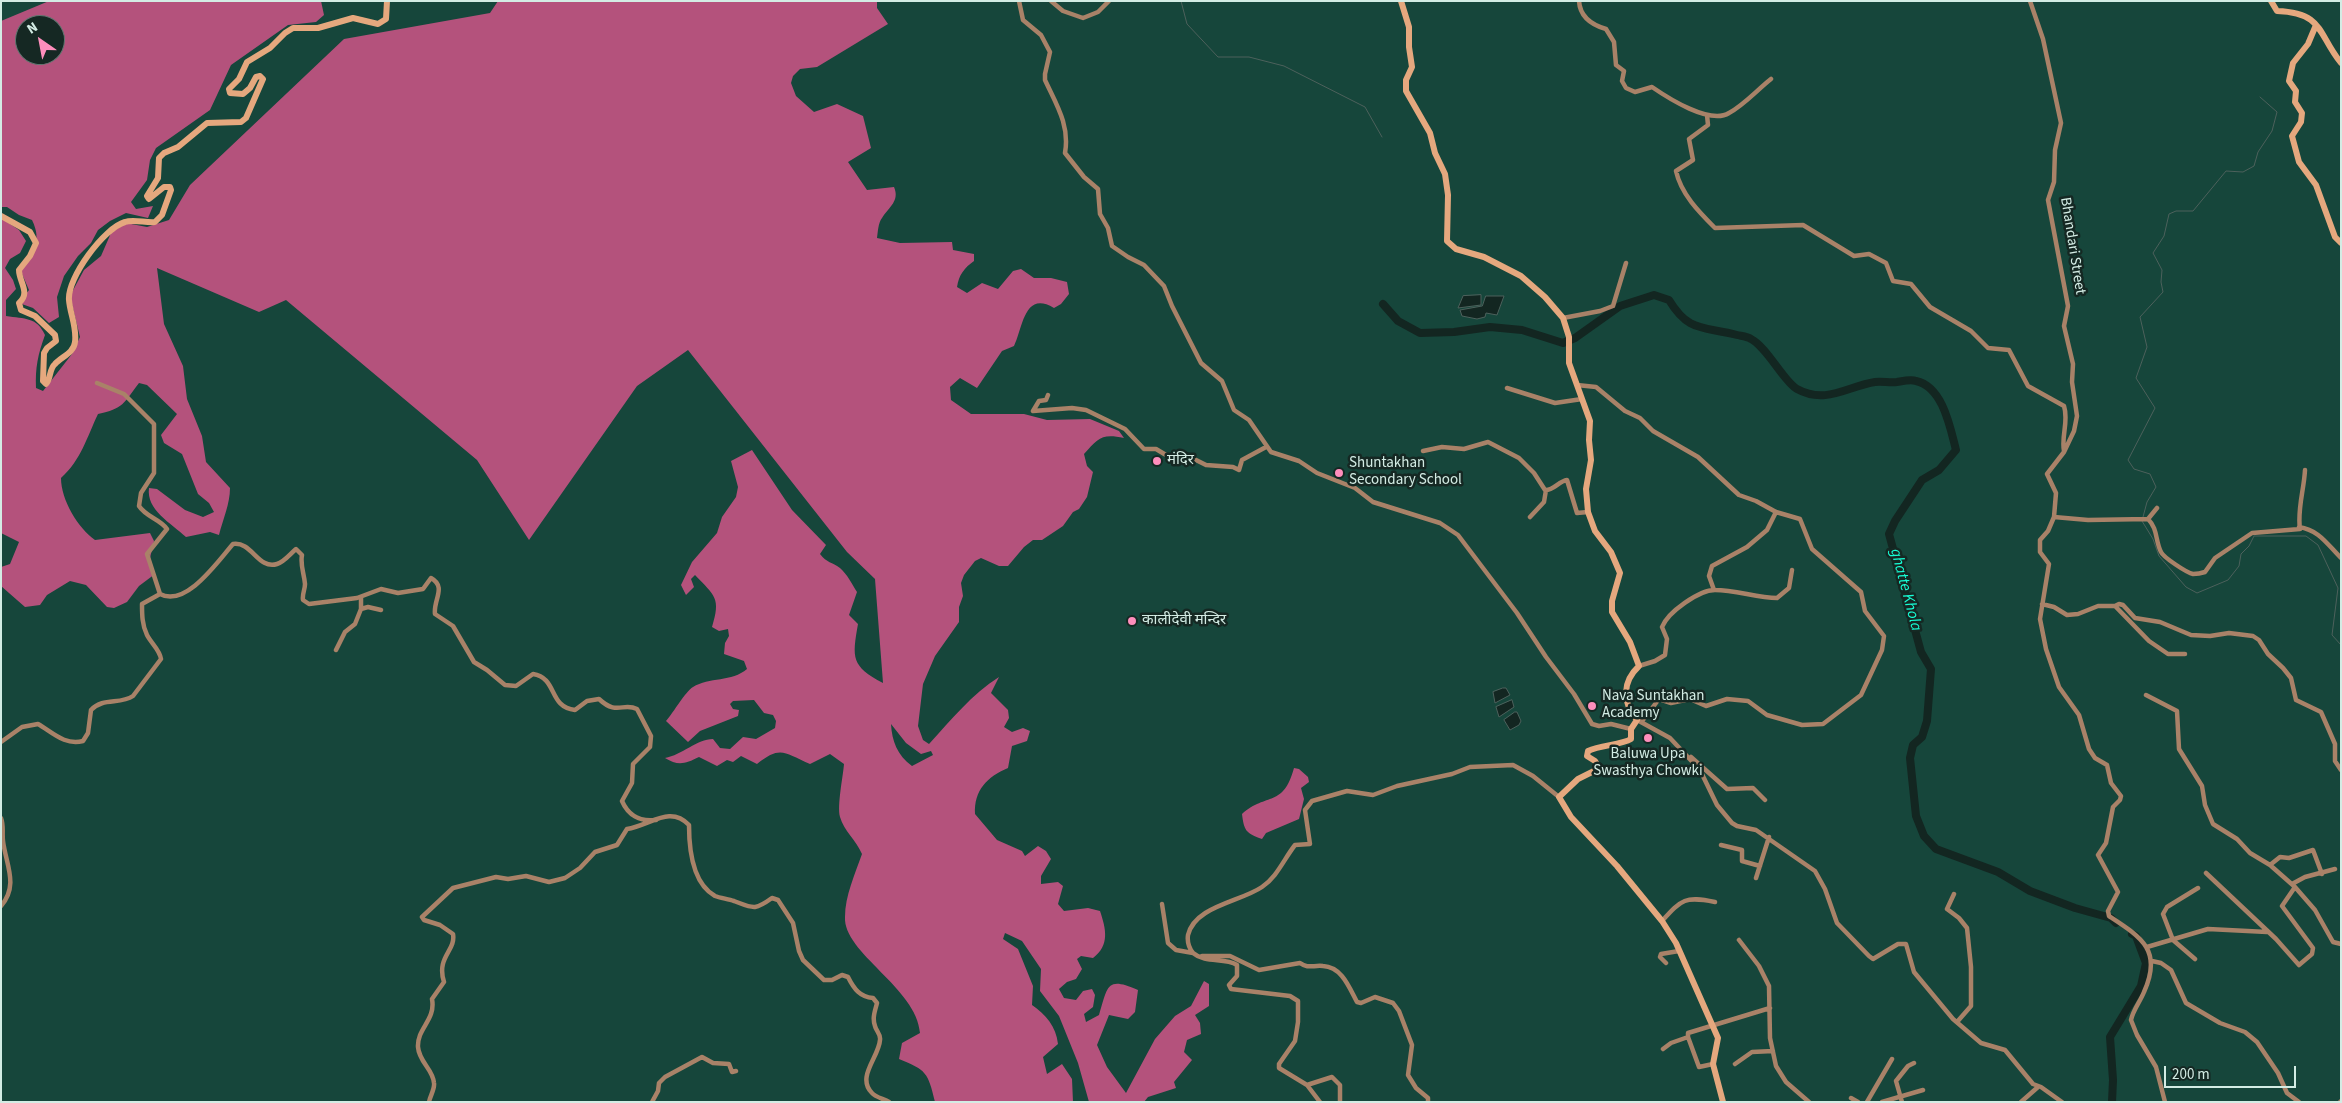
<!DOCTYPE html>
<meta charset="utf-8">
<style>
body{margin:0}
#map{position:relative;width:2342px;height:1103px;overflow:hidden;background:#16463b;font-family:"Source Sans 3",sans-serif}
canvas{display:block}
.frame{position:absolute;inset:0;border:2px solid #d3ece4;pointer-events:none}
.north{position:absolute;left:15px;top:15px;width:50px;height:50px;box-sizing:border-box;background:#152823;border:1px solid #617670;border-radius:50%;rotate:327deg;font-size:14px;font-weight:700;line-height:20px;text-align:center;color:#d3ece4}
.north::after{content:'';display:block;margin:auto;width:18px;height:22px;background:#fe8ebc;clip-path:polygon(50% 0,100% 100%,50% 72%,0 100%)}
.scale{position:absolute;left:2164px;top:1066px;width:132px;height:22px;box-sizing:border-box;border:2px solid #d3ece4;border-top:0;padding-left:6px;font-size:15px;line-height:18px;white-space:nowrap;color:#d3ece4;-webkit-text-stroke:4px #152823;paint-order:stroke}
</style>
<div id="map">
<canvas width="2342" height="1103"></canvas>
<div class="frame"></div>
<div class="north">N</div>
<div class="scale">200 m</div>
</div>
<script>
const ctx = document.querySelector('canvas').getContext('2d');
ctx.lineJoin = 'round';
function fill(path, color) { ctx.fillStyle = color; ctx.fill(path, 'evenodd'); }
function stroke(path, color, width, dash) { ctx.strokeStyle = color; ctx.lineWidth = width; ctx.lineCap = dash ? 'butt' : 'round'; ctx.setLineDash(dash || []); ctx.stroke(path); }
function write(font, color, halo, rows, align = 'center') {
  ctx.font = font + ' "Source Sans 3","Noto Sans Devanagari",sans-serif'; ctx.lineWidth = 5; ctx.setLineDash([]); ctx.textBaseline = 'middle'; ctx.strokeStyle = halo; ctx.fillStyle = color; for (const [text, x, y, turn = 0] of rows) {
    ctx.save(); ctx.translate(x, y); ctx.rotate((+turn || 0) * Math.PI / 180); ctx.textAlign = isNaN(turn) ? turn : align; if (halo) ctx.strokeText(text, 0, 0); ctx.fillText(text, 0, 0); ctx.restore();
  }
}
fill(new Path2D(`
 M 49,1 L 321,1 L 324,15 L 316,22 L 288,25 L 231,65 L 210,110 L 156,148 L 150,160 L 147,180 L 131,202 L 136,209 L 153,206 L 148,218 L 126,213 L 110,221 L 98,230 L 91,243 L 78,256 L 64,276 L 57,297 L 59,317 L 49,323 L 33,308 L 19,303 L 29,290 L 19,267 C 32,249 43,243 32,220 L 19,215 L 7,207 L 1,207 L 1,21 ZM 25,25 L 55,25 L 55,55 L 25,55 Z
 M 498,1 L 877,1 L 877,8 L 888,24 L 817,67 L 800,69 L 793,76 L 791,83 L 796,96 L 814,112 L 837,104 L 863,116 L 871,148 L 848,162 L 867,190 L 894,187 C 900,201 889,207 882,218 C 878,223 878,232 877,238 L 900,243 L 952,242 L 953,250 L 974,254 L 974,261 C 964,268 959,275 957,287 L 967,293 L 982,283 L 998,289 L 1013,271 L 1021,269 L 1034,278 L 1051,278 L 1067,282 L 1069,294 L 1061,304 L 1054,308 C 1024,290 1023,328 1014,346 L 1002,351 L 977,388 L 960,378 L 950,387 L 951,400 L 971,414 L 1024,414 L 1047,420 L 1090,419 L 1119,431 L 1124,438 C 1102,433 1098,438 1084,454 L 1087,466 L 1093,472 L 1087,497 L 1079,509 L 1073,512 L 1063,526 L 1042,540 L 1033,540 L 1024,547 L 1008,566 L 999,566 L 981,558 L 975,561 L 964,575 L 961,583 L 963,596 L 959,607 L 959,622 L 935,656 L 923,684 L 918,726 L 923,740 L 929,744 C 951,720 972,694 999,677 L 991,693 L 1008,710 L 1009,718 L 1004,727 L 1012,732 L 1023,728 L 1030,731 L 1027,741 L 1012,746 L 1008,768 C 987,777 974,790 975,814 L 997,840 L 1022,851 L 1025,856 L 1038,846 L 1046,851 L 1051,859 L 1041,876 L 1041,884 L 1058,882 L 1063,886 L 1058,904 L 1064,911 L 1088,908 L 1100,911 C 1106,929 1110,945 1093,958 L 1081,956 L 1077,959 L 1082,969 L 1076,979 L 1067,982 L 1059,989 L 1064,998 L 1076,1000 L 1083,991 L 1092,989 L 1095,995 L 1093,1007 L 1084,1014 L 1086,1022 L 1099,1015 C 1108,986 1106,976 1138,990 L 1135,1012 L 1128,1019 L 1109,1015 L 1097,1045 L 1107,1067 L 1126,1093 L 1155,1039 L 1175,1016 L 1191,1006 L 1204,981 L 1209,984 L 1209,1006 L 1195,1015 L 1200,1023 L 1201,1034 L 1187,1040 L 1184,1052 L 1192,1060 L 1174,1082 L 1176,1088 L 1148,1097 L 1144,1102 L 1089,1102 L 1078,1063 L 1059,1016 L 1040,991 L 1041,969 L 1022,941 L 1005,933 L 1003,939 L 1018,949 L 1033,986 L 1032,1005 C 1046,1015 1056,1026 1058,1044 L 1043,1057 L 1047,1074 L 1062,1064 L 1072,1079 L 1073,1102 L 935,1102 C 928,1072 926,1070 899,1059 L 902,1043 L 920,1033 C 917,988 843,953 845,917 C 845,896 855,874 862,854 C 856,840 844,831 840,817 C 837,805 843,777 844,764 L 830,754 L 810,764 C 784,753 781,745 757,764 L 741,756 L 733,762 L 727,760 L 717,766 L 699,757 C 685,764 678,766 665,758 C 682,755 697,739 713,739 L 720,748 L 730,749 L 743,737 L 756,739 L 775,728 L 776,721 L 773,715 L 764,713 L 754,700 L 733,701 L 730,704 L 733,709 L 739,710 L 738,716 L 700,731 L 688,742 L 666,721 C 674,712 685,692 693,687 C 709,677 732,682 747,669 L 744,661 L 724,654 L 725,643 L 729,636 L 728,629 L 719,631 L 712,627 C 721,598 715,596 695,575 L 691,579 L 694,587 L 686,595 L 681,585 L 692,562 L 717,533 L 722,517 L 736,497 L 738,487 L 731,461 L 752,450 L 792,510 L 826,545 L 820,554 C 827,563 832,562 840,568 C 847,574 852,584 857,592 L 849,615 L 858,624 C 852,658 851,666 883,683 L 875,579 L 847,552 L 688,350 L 637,386 L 529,540 L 477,460 L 286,300 L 259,312 L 157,268 L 164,324 L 183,366 L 187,399 L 202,436 L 206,462 L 230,488 C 230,504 223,519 219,535 L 210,532 L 186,537 C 171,523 146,510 149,488 L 157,489 L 185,510 L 203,517 L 214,512 L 209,503 L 198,494 L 182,454 L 164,443 L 161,435 L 177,414 L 147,385 L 139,383 C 124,403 123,409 98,414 C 87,437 81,460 61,478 C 61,500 78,528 95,540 L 150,533 L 154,541 L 150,558 L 155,574 L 139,586 L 127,602 L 114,608 L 107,607 L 86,585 L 70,581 L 47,595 L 40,605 L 25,607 L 1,586 L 1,567 L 10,564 L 19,542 L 1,533 L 1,218 L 19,230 L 26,241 L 20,253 L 10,259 L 5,268 L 13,280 L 16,289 L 6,300 L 6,316 C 25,319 37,317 45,335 C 38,354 35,368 36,388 L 43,391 L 72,354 L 80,337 L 70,296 L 78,281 L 84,270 L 101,256 L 111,233 L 126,223 L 147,227 L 169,220 L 190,185 L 344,39 L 490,13 ZM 891,724 L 906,743 L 921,754 L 931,751 L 933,755 L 912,766 C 897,755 892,741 891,724 Z
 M 1294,768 L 1299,769 L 1308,777 L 1309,782 L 1301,788 L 1304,799 L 1299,819 L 1266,833 L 1262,839 C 1246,833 1244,831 1242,814 C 1267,792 1283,808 1294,768 Z`), '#b4527c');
const water = new Path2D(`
 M 1481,295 L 1481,305 L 1458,308 L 1463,296 Z
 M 1486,296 L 1504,296 L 1497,315 L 1486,313 L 1485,317 L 1477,319 L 1462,316 L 1460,310 L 1482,306 Z
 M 1503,688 L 1506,688 L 1510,695 L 1495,703 L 1493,692 Z
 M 1512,700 L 1514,707 L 1499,717 L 1496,707 Z
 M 1515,712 L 1517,712 L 1521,721 L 1519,725 L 1510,730 L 1504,720 Z`);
fill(water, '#132621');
stroke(water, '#4d615c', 1);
stroke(new Path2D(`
 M 1181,1 L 1187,24 L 1218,57 L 1249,57 L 1284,66 L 1365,107 L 1382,137
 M 2143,517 L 2147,502 L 2156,487 L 2150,474 L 2134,469 L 2128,460 L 2155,408 L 2136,378 L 2147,347 L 2140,317 L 2163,292 L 2161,282 L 2162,270 L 2153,253 L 2164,236 L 2169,214 L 2176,211 L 2193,211 L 2226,171 L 2243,172 L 2254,166 L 2258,152 L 2272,131 L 2277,112 L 2260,97
 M 2142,521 L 2153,539 L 2159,556 L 2186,587 L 2197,593 L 2228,580 L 2239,566 L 2241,554 L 2249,546 L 2254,536 L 2306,536 L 2318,545 L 2338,588 L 2332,635 L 2341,645`), '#4d615c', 1);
stroke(new Path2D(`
 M 1383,304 L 1398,321 L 1420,333 L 1454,332 L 1490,327 L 1522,330 L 1563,343 L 1575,338 L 1620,306 L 1654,295 L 1669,300 C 1689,333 1703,326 1737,335 C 1741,336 1747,336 1751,339 C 1767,347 1784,382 1797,389 C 1826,405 1848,386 1875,382 C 1882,381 1890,383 1897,382 C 1903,381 1911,379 1916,381 C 1943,387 1950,427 1956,450 L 1939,470 L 1922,480 L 1895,521 L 1889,534 L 1921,652 L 1931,669 L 1927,721 L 1922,737 L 1913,745 L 1910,758 L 1916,816 L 1924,836 L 1936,849 L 1998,872 L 2030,891 L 2075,908 L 2111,918 L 2116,923
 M 2112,1102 L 2113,1080 L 2110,1037 L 2141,986 L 2146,963 L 2136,936 L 2132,934`), '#132621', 8);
stroke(new Path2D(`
 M 1019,1 L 1023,20 L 1041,35 L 1050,52 L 1045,74 L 1045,80 C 1056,104 1070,125 1065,153 L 1084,177 L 1098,189 L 1100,214 L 1108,228 L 1112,246 L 1128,257 L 1144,265 L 1164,286 L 1172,306 L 1201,363 L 1222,381 L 1234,410 L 1249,420 L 1271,452 L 1299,461 L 1317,473 L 1355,488 L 1373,502 L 1440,523 L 1458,535 L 1517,613 L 1546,657 L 1574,694 L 1592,724 L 1599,726 L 1611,724 L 1631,729
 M 1051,1 L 1063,11 L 1083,18 L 1098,12 L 1109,1
 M 1579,1 C 1580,17 1592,25 1606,29 L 1614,42 L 1616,65 L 1624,71 L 1622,81 L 1626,88 L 1635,92 L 1652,87 C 1668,98 1710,125 1729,113 C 1744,105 1757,90 1771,79
 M 2030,1 L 2043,39 L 2061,123 L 2055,150 L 2054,182 L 2048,200 L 2068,306 L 2064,326 L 2073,364 L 2072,382 L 2077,416 L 2074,431 L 2064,452 L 2047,474 L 2056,493 L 2054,517 L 2048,531 L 2040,540 L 2040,552 L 2049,564 L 2040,619 L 2046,649 L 2059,687 L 2079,715 L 2089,749 L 2095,758 L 2107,765 L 2111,783 L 2121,796 L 2120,800 L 2113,807 L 2106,843 L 2098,855 L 2118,892 L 2108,911 L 2109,916 C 2141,937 2163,950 2144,992 C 2140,1002 2133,1010 2131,1020 L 2137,1035 L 2156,1067 L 2165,1102
 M 1707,115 L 1708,125 L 1689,139 L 1693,160 L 1676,171 C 1681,194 1699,212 1715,228 L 1803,225 L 1854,256 L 1869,254 L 1886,263 L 1893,281 L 1911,284 L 1930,307 L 1971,331 L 1988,348 L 2009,350 L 2028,386 L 2064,406 C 2069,421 2061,436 2064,451
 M 1563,318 L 1600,311 L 1613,306 L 1626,263
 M 97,383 L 124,394 L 154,424 L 154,473 L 141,493 L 139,506 C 146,517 160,519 167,529 L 147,554 L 160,594
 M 1577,385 L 1596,387 L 1625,411 L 1640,418 L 1653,431 L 1698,457 L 1739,495 L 1756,501 L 1776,512 L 1800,519 L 1812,549 L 1861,592 L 1865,611 L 1884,636 L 1882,650 L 1861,695 L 1823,724 L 1802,725 L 1767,715 L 1748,701 L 1727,699 L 1706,706 L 1690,699 L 1671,703 L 1659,699 L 1643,720 L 1637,720
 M 1507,388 L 1555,403 L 1582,399
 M 1048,395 L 1046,400 L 1039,401 L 1033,411 L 1072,408 L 1086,410 L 1125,429 L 1144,449 L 1156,449 L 1166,455 L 1192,458 L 1206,465 L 1233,467 L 1239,470 L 1242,460 L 1266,447
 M 1423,451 L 1442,447 L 1464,449 L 1488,442 L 1519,458 L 1534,473 L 1545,490 C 1553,491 1559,481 1567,480 L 1577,513 L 1588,512
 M 1530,517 L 1544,502 L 1546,490
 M 2054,517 L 2088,520 L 2148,519 L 2157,508
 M 2148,519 C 2158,529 2155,540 2161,552 C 2163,557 2187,573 2193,574 C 2197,574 2202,573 2205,572 L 2215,558 L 2252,533 L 2300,529 C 2297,510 2304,490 2305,470
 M 2299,527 C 2319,530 2327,544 2341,558
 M 1714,590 L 1709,576 L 1712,566 L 1747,547 L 1767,530 L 1776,512
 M 361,597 L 361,609 L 368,607 L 381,610
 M 2042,604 L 2054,607 L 2067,615 L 2078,614 L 2098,606 L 2115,606 L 2119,604 L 2123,605 L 2135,618 L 2160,622 L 2191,635 L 2210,636 L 2229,633 L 2253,636 L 2259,640 L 2268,654 L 2283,668 L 2291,678 L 2296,700 L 2321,712 L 2335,744 L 2335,761 L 2341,770
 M 2115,606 L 2149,641 L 2168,654 L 2185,654
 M 336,650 L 345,632 L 355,624 L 361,609
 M 1639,666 L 1655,661 L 1665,655 L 1667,639 L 1662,627 C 1668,612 1699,590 1715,590 C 1736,590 1757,598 1777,598 L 1789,588 L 1792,570
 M 2146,695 L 2177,711 L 2179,749 L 2202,786 L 2205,805 L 2213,824 L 2237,839 L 2250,853 L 2270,865 L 2295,887 L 2315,910 L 2333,942 L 2341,944
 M 1639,721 L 1670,738 L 1700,770 L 1717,805 L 1732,823 L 1737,826 L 1756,830 L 1815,871 L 1825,889 L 1837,923 L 1869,956 L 1873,959 L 1898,944 L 1906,944 L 1914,972 L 1953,1019 L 1981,1043 L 2005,1050 L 2033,1084 L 2041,1087 L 2062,1102
 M 1,742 L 22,727 L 38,724 C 52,732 65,746 83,741 L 88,733 L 91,710 C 103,697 120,705 133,696 L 161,659 C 160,650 151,643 147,635 C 142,625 142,614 142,604 L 160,594 C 186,608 218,561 233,544 C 252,541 258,570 277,564 C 284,562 290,554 296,549 L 302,555 C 300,565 304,573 305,584 C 305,590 302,594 303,600 L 309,604 L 357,598 L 381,589 L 398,593 L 423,589 L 431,578 C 447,587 433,600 435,614 L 453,626 L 474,662 L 487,670 L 505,685 L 516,686 L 533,674 C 558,678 548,707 575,710 L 587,701 L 599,699 C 617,716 623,702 637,709 L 651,736 L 650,747 L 633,764 L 632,783 L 622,801 C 628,815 640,822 656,820
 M 1691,757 L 1727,789 L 1753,788 L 1765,800
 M 1,818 C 4,826 2,833 3,841 C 6,865 19,885 1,906
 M 1721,845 L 1742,850 L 1742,861 L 1760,866
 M 2270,865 L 2280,857 L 2289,858 L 2313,850 L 2322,874
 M 2206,873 L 2276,939 L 2299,965 L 2312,954 L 2313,948 L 2282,906 L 2295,887
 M 1756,878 L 1769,837
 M 2292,884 L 2305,877 L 2335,869
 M 1954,894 L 1947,909 L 1959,918 L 1967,928 L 1971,967 L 1971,1006 L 1957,1022
 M 1162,904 L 1168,943 L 1176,950 L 1193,953
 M 1662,921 C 1682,899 1685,896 1715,902
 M 1739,940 L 1759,966 L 1769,986 L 1770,1038 L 1776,1066 L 1786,1082 L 1809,1102
 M 2147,947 L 2208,929 L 2267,932
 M 1202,956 L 1230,956 L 1259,970 L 1300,963 C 1308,969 1313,965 1323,966 C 1342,967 1349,987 1357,1002 L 1361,1003 L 1375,997 L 1393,1003 L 1399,1011 L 1412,1045 L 1408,1075 L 1416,1088 L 1428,1098 L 1428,1102
 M 2195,959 L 2173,940 L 2163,914 L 2167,907 L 2198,888
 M 2152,961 L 2161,963 L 2171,970 L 2186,1003 L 2220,1023 L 2245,1032 L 2257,1042 L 2278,1073 L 2287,1093 L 2299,1102
 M 1666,963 L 1660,957 L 1661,954 L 1679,951
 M 1688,1037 L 1699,1067 L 1713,1064
 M 1663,1049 L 1671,1043 L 1688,1037 L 1688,1033 L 1770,1008
 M 1735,1064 L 1752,1052 L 1773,1051
 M 1307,1085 L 1320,1102
 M 1851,1098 L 1858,1102
 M 429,1102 C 430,1096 435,1089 434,1083 C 433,1069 419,1062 418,1047 C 417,1028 436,1020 432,999 L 444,982 C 436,957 456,951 453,934 L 440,925 L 424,920 L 422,917 L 453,888 L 496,877 L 508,879 L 526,876 L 549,882 L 565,878 L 580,868 L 595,852 L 617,845 L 627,829 C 651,825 670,805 689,825 C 689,848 692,883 715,896 C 720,898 728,899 734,901 C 753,908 754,911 772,898 L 778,900 L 793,923 L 799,951 L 803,960 L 824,980 L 832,980 L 842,975 L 848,977 C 854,989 860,997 873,998 L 877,1003 C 875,1011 872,1018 875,1026 C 876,1031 881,1034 880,1040 C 879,1057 856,1077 872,1093 C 875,1097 884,1099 889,1102
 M 652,1102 L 658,1091 L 659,1083 L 665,1077 L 702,1057 L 713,1063 L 729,1064 L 732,1072 L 736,1071
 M 1340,1102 L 1340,1085 L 1332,1077 L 1307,1085 L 1279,1068 L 1279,1064 L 1295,1041 L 1298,1022 L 1298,1001 L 1290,996 L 1231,989 L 1229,985 L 1237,976 L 1237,965 C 1224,957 1206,964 1193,953 C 1189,948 1187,942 1188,935 C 1195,906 1240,902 1262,887 C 1277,877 1284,859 1295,845 L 1310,844 L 1305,810 L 1312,801 L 1347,791 L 1373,795 L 1397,786 L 1452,774 L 1470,767 L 1513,765 L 1533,776 L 1559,797
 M 1867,1102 L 1892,1059
 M 1882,1102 L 1923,1090
 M 1902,1102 L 1896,1081 L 1908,1066 L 1914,1063
 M 2021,1102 L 2038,1087
 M 2340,1102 L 2341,1101`), '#a98268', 4.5);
stroke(new Path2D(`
 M 1401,1 L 1409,27 L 1409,47 L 1412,67 L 1406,80 L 1406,91 L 1430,133 L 1435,153 L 1445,174 L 1448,195 L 1447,241 L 1456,249 L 1484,257 L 1521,276 L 1545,297 L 1563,318 L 1569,337 L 1569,363 L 1590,421 L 1589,440 L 1591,460 L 1586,489 L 1588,512 L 1595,531 L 1611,552 L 1620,573 L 1612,601 L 1612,612 L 1630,642 L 1639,666 C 1622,682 1622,702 1637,720 L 1631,729 L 1631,739 C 1621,745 1601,745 1588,751 L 1587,756 L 1595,761 L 1598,766 L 1596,770 L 1578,779 L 1559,797 L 1571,817 L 1617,866 L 1662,921 L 1676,943 L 1718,1038 L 1713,1064 L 1723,1102
 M 2271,1 L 2277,11 C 2324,13 2317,33 2341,63
 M 2316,25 L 2308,44 L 2293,63 L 2289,81 L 2296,91 L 2295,102 L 2302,113 L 2301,122 L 2292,136 L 2299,162 L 2316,185 L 2335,237 L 2341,243
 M 1,216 L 30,232 L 36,243 L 30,256 L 19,270 C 19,282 31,293 19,303 L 21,310 L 35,316 L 55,335 L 56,341 L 47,348 L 44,353 L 43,381 L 46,384 C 51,379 49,369 55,364 C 61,357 74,353 75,342 C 77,327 70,314 69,300 C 67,278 104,228 125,222 C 133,219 146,223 155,222 L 162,215 L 171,190 L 170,187 L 164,187 L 149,199 L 147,196 L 158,178 L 159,158 L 164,153 L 178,147 L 207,123 L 241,122 L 246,118 L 263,79 L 260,76 L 256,77 L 250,88 L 243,94 L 230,93 L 229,89 L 239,79 L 247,62 L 270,48 L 285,33 L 293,28 L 318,28 L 353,18 L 378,24 L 386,19 L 387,1`), '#e5a87e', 6);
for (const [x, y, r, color] of [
 [1157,461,5,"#fe8ebc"],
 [1339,473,5,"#fe8ebc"],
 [1132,621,5,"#fe8ebc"],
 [1592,706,5,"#fe8ebc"],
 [1648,738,5,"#fe8ebc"]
]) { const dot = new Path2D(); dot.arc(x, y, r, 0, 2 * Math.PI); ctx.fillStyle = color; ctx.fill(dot); stroke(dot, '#152823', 2); }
write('15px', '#d3ece4', '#152823', [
 ["Bhandari Street",2072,246,81]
]);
write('15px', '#d3ece4', '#152823', [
 ["मंदिर",1167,461],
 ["Shuntakhan",1349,464],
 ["Secondary School",1349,481],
 ["कालीदेवी मन्दिर",1142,621],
 ["Nava Suntakhan",1602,697],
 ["Academy",1602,714],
 ["Baluwa Upa",1648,755,"center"],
 ["Swasthya Chowki",1648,772,"center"]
], 'left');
write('italic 16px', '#17fdd4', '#152823', [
 ["ghatte Khola",1905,590,75]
]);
</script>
